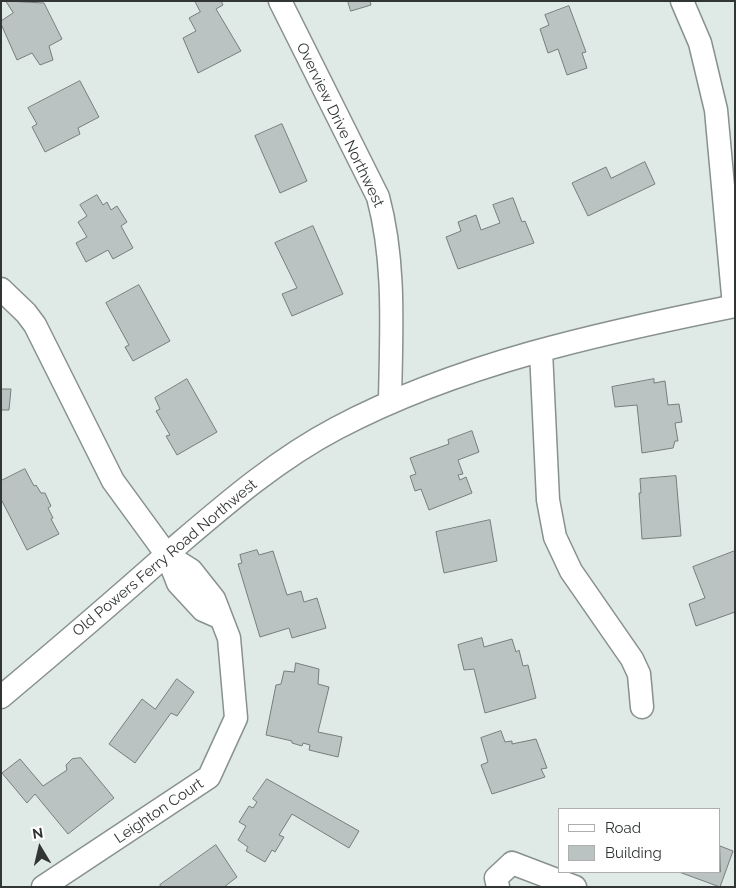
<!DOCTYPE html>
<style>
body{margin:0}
#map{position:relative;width:736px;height:888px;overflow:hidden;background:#dfe9e6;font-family:Raleway,sans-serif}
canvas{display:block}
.frame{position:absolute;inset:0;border:2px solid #313534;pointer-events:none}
.legend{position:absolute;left:558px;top:808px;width:162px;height:65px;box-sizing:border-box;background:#fff;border:1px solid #adaeae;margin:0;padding:6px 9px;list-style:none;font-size:15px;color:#313534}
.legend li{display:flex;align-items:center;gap:10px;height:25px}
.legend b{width:25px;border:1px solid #adaeae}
.north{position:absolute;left:15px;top:823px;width:50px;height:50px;-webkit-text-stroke:4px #fff;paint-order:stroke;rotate:351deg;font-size:14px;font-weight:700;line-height:20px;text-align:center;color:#313534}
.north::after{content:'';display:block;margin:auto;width:18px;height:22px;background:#313534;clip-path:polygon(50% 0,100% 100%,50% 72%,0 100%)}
</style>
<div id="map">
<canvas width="736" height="888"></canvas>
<div class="frame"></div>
<ul class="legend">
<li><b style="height:6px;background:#fff"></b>Road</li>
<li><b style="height:14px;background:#bac3c1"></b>Building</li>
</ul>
<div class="north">N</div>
</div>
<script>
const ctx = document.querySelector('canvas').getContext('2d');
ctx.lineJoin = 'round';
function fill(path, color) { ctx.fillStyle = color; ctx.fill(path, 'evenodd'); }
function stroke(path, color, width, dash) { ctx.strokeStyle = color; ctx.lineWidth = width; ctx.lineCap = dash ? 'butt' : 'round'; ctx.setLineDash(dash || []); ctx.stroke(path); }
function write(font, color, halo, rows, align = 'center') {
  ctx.font = font + ' Raleway,sans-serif'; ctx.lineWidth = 4; ctx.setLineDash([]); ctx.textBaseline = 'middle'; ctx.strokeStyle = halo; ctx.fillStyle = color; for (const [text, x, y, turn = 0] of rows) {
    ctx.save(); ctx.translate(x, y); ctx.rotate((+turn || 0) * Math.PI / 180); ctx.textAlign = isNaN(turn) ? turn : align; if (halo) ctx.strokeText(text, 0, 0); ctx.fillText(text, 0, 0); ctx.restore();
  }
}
const building = new Path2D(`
 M 6,1 L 44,3 L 62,39 L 49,46 L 53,60 L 40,65 L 32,53 L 17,60 L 1,24 L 1,21 L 13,13 Z
 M 195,1 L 221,1 L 223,5 L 216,9 L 241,51 L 198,73 L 183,38 L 196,31 L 189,18 L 200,12 Z
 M 348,1 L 370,1 L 371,5 L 351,11 Z
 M 569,6 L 586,52 L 582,53 L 587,68 L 567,75 L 558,49 L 548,53 L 540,29 L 549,25 L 545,15 Z
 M 80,81 L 99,117 L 78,128 L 80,134 L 45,152 L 32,127 L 37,124 L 28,108 Z
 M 282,124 L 307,181 L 280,193 L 255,136 Z
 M 645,162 L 655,184 L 588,216 L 572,183 L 606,167 L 611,178 Z
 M 97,195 L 103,205 L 107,202 L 111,210 L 117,206 L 127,222 L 121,226 L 133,248 L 113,259 L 108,250 L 86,262 L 76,243 L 87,237 L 78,222 L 87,216 L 80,205 Z
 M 513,198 L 522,222 L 525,221 L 534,243 L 458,269 L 446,237 L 461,231 L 458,222 L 476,215 L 481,230 L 500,223 L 493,205 Z
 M 313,226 L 343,294 L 292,316 L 282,294 L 297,288 L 275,243 Z
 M 139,285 L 170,341 L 133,361 L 125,347 L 129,345 L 106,303 Z
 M 187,379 L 217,432 L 177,455 L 166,436 L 170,435 L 156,411 L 160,409 L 155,398 Z
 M 654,379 L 654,383 L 665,381 L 668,405 L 679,404 L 682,422 L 675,423 L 678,441 L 675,441 L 673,448 L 642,453 L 637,405 L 615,407 L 612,387 Z
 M 1,389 L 11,389 L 9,410 L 1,410 Z
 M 472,431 L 479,452 L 458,460 L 463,474 L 458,475 L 460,480 L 466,477 L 472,493 L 429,510 L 421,489 L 415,491 L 410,476 L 416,474 L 410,458 L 449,444 L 448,440 Z
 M 25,469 L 34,486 L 36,485 L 41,493 L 45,493 L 51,506 L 48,508 L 53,518 L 51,519 L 59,534 L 27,550 L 1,499 L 1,481 Z
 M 676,476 L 681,536 L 642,539 L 639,493 L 641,493 L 640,479 Z
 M 490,520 L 497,561 L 444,573 L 436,532 Z
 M 257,550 L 259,555 L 273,551 L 287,595 L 301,591 L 304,602 L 317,598 L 326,628 L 292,638 L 289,628 L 260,637 L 238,564 L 242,563 L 240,555 Z
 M 735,551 L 735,612 L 696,626 L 689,604 L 705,598 L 693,567 Z
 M 482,638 L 484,647 L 512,639 L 516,652 L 519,650 L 523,666 L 528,665 L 536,698 L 485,713 L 474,669 L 464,670 L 458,645 Z
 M 296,663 L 319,669 L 318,684 L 329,687 L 318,732 L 342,737 L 338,757 L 309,750 L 310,745 L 303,743 L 302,746 L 292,743 L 292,741 L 266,735 L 276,685 L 281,684 L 284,671 L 294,672 Z
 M 177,679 L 194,692 L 177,716 L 171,713 L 135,763 L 109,744 L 142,699 L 155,709 Z
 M 501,731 L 505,742 L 512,741 L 512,744 L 536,739 L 547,768 L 541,769 L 545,777 L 492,794 L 481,765 L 488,762 L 481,738 Z
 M 81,758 L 114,798 L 68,834 L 35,794 L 27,803 L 2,773 L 20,759 L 43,786 L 67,770 L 66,765 L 72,759 Z
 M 267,779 L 359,831 L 349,848 L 292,814 L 279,835 L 284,837 L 275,852 L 272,850 L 265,862 L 246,851 L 248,847 L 238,840 L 246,826 L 239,822 L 249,806 L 253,808 L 257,802 L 253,799 Z
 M 216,845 L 237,877 L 224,887 L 161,887 L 160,885 Z
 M 720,846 L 733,851 L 720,887 L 679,872 L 720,872 Z`);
fill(building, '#bac3c1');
stroke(building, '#767e7c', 1);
const minor = new Path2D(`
 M 280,1 L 378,197 C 396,264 391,333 390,402
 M 682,1 L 700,43 L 716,110 L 734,306
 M 1,289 L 26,313 L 35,325 L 113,481 L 167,555 L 178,583 L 203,610 L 219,617
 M 541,351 L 548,500 L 555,537 L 571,571 L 632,659 L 639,674 L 642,707
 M 1,697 C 57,650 112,603 166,555 C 220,509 274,461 337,428 C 458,364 601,333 735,306
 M 43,887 L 209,777 L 236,718 L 229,638 L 214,599 L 191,570 L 167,555
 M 498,887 L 496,878 L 512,863 L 575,887`);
stroke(minor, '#88918e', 25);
stroke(minor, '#fff', 22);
write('15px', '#313534', '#fff', [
 ["Overview Drive Northwest",340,125,64],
 ["Old Powers Ferry Road Northwest",165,558,-40],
 ["Leighton Court",159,811,-34]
]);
</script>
